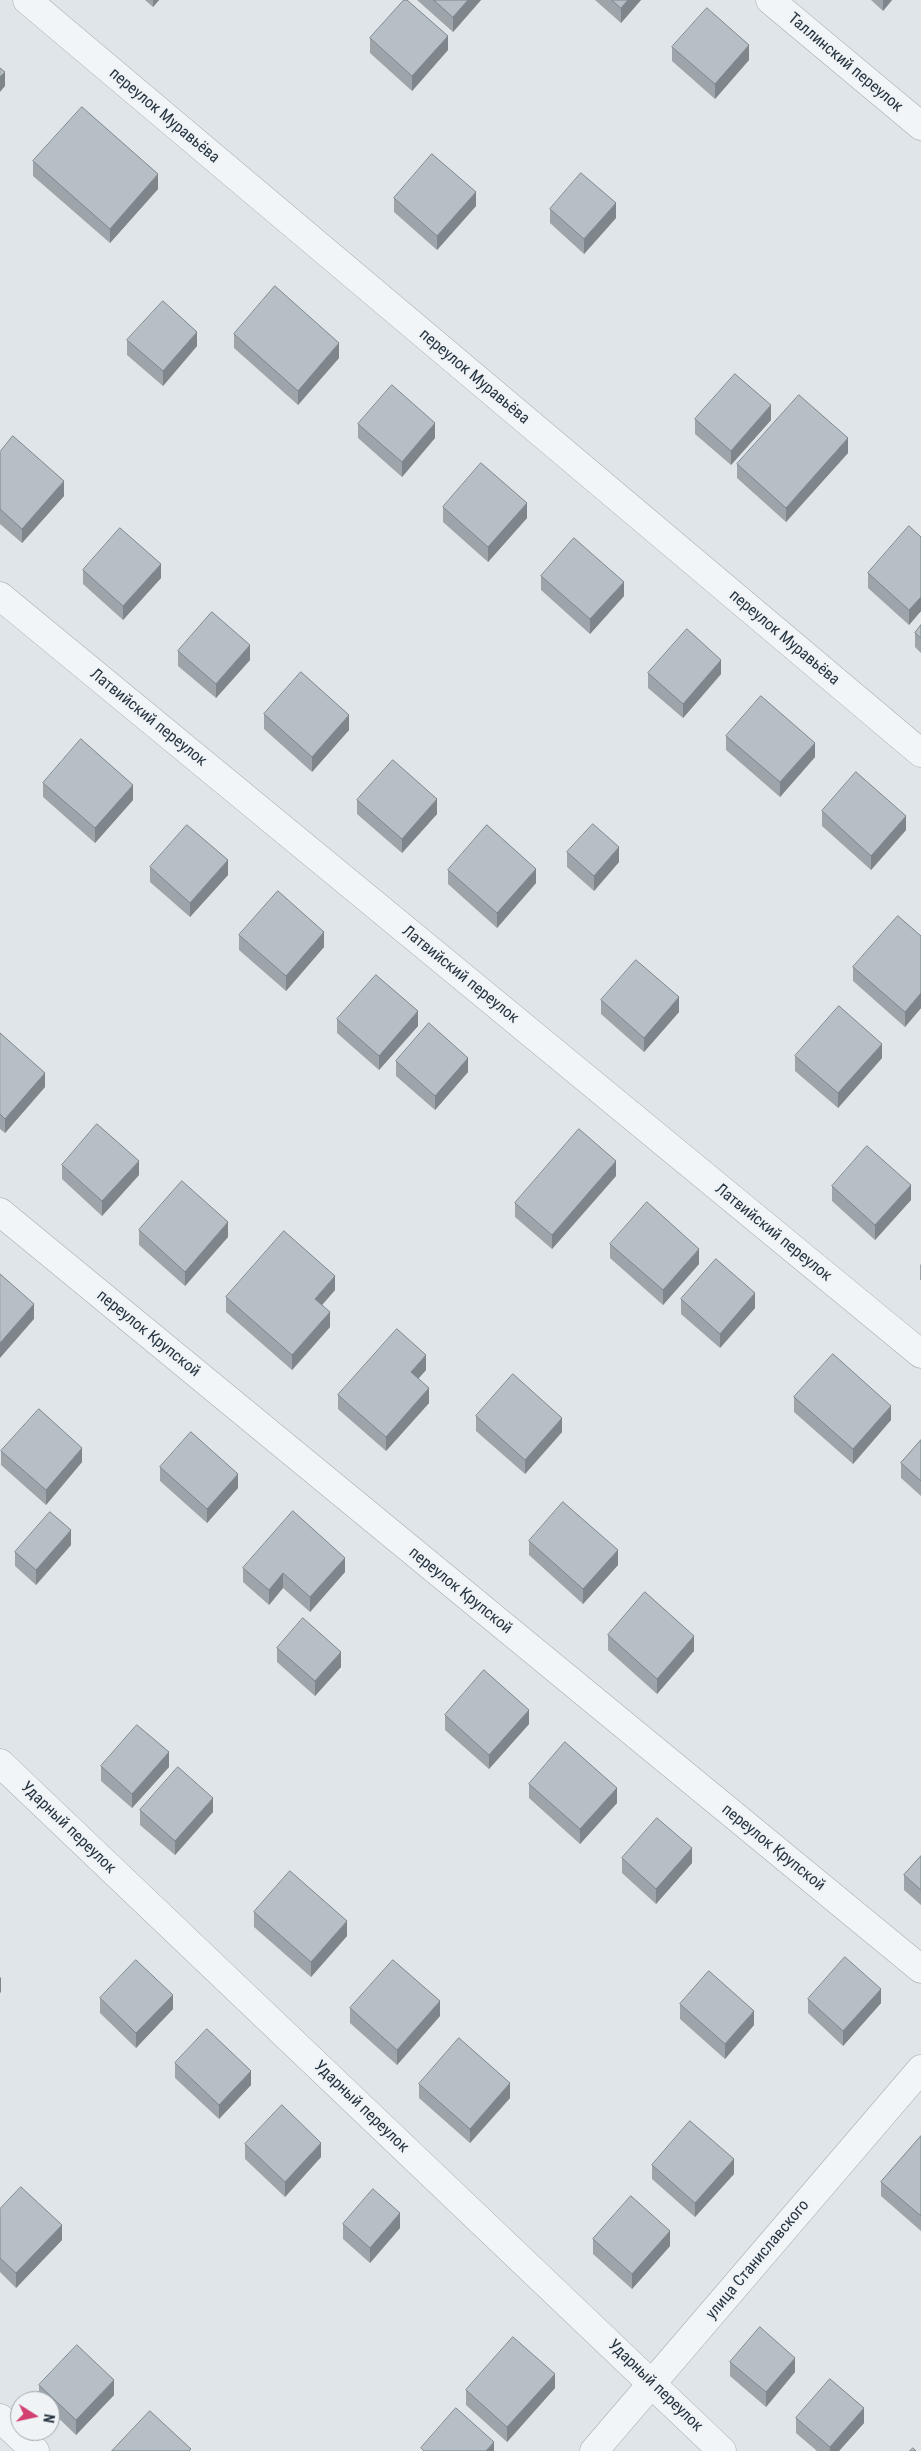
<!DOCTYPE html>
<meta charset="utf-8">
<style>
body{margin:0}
#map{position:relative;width:921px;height:2451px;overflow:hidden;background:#dfe5e9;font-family:"Roboto Condensed",sans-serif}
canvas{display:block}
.north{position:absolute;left:10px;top:2391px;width:50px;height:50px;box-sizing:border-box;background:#eff3f6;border:1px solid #9fa7ae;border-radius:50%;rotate:100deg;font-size:14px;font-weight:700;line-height:20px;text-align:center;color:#273541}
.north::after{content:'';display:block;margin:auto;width:18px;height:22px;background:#d24070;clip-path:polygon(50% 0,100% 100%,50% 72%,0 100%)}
</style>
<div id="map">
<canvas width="921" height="2451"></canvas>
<div class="north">N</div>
</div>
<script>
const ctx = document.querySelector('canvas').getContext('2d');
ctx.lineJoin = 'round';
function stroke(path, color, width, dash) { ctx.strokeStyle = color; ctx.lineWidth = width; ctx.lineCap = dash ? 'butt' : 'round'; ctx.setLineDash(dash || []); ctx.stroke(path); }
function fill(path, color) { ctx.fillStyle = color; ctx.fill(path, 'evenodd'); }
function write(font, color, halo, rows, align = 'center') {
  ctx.font = font + ' "Roboto Condensed",sans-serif'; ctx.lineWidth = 4.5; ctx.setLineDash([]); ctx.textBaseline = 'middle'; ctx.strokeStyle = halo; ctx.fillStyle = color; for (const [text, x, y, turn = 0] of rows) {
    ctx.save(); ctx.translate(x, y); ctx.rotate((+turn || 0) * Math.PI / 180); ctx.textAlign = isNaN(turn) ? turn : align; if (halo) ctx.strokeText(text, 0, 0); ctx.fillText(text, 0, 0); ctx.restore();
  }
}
const minor = new Path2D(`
 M 27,0 L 921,753
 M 770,0 L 921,126
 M 0,596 L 921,1354
 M 0,1212 L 921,1969
 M 0,1763 L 722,2451
 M 0,2418 L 35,2451
 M 594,2451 L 921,2069`);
stroke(minor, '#a4adb3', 29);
stroke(minor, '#f2f5f7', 28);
fill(new Path2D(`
 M 145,0 L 159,0 L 153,7 Z
 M 417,0 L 481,0 L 453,32 Z
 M 595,0 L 641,0 L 621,23 Z
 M 871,0 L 892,0 L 883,11 Z
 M 370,38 L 448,50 L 412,91 L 370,53 Z
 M 672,47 L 749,60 L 715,99 L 672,61 Z
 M 33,161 L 158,189 L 110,243 L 33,176 Z
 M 394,198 L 476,206 L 437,250 L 394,212 Z
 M 550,209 L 616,218 L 584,254 L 550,223 Z
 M 234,334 L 339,358 L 298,405 L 234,348 Z
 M 127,340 L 197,346 L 163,386 L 127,355 Z
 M 695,419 L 771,420 L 731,465 L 695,434 Z
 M 358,424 L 435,438 L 402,477 L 358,438 Z
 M 0,452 L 64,496 L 22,543 L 0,524 Z
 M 848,453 L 786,522 L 737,478 L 737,464 Z
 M 443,507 L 527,518 L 488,562 L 443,522 Z
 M 921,537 L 921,611 L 909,625 L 868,588 L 868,573 Z
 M 83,570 L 161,578 L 123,620 L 83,584 Z
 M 541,576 L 624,596 L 590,634 L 541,590 Z
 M 921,625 L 921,653 L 915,647 L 915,633 Z
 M 178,651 L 250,660 L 216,698 L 178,666 Z
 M 648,673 L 721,674 L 683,718 L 648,688 Z
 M 264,714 L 349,730 L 312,772 L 264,729 Z
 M 726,736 L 815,757 L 780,797 L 726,750 Z
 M 43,783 L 133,800 L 95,843 L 43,797 Z
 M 357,800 L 437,814 L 402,853 L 357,814 Z
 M 822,811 L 906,830 L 871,870 L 822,826 Z
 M 567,852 L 619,862 L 594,891 L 567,867 Z
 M 150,867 L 228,875 L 190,917 L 150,882 Z
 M 448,870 L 536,883 L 497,928 L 448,884 Z
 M 239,935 L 324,947 L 286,991 L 239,950 Z
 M 921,936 L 921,1008 L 905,1027 L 853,981 L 853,967 Z
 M 601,1000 L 679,1012 L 644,1052 L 601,1014 Z
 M 337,1019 L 418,1026 L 379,1070 L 337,1033 Z
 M 0,1033 L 45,1087 L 5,1133 L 0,1129 Z
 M 795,1056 L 882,1058 L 838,1108 L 795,1071 Z
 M 396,1061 L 468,1072 L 435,1110 L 396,1076 Z
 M 62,1165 L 139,1175 L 102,1216 L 62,1179 Z
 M 616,1176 L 552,1249 L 515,1217 L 515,1203 Z
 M 832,1186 L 911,1200 L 875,1240 L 832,1201 Z
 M 139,1230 L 228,1237 L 185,1286 L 139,1245 Z
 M 610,1244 L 699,1264 L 663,1305 L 610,1258 Z
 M 921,1264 L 921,1280 L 920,1280 L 920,1265 Z
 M 335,1290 L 322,1305 L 330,1327 L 292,1370 L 226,1312 L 226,1297 Z
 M 681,1299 L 755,1308 L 720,1348 L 681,1314 Z
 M 426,1370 L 418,1379 L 429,1403 L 386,1451 L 338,1409 L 338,1395 Z
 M 794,1397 L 891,1420 L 853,1464 L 794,1412 Z
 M 476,1416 L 562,1432 L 525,1474 L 476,1431 Z
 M 921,1440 L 921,1496 L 901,1478 L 901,1463 Z
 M 1,1451 L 82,1462 L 46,1505 L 1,1465 Z
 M 160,1467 L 238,1488 L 207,1523 L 160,1481 Z
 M 529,1541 L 618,1565 L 583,1604 L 529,1555 Z
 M 71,1545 L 36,1585 L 15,1566 L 15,1552 Z
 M 243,1568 L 345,1572 L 310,1612 L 283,1588 L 269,1605 L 243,1582 Z
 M 608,1635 L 694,1651 L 657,1694 L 608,1650 Z
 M 277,1648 L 341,1667 L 315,1696 L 277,1662 Z
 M 445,1715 L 529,1724 L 489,1769 L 445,1730 Z
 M 101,1766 L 169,1767 L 132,1808 L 101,1781 Z
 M 529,1784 L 617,1803 L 580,1844 L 529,1798 Z
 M 140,1810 L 213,1812 L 175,1855 L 140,1825 Z
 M 921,1856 L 921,1905 L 904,1890 L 904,1875 Z
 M 622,1858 L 692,1863 L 656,1904 L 622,1873 Z
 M 254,1912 L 347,1936 L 311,1977 L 254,1927 Z
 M 100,1998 L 173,2009 L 136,2048 L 100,2013 Z
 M 808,1999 L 881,2003 L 843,2046 L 808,2013 Z
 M 680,2004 L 754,2025 L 725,2059 L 680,2019 Z
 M 350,2008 L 440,2016 L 397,2065 L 350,2023 Z
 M 175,2063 L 251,2085 L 219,2119 L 175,2078 Z
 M 419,2084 L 510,2098 L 470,2143 L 419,2098 Z
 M 921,2136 L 921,2231 L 881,2196 L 881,2182 Z
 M 245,2144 L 321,2157 L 285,2197 L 245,2159 Z
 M 652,2165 L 734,2174 L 695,2217 L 652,2179 Z
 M 0,2209 L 62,2240 L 16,2288 L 0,2272 Z
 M 343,2224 L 400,2228 L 370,2263 L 343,2239 Z
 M 593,2239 L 670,2246 L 632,2289 L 593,2254 Z
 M 730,2362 L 795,2372 L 766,2407 L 730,2376 Z
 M 39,2385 L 114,2395 L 76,2435 L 50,2410 L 50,2401 L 40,2401 L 39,2400 Z
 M 555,2388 L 507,2442 L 466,2405 L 466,2390 Z
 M 796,2418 L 864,2423 L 839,2451 L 817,2451 L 796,2433 Z`), '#9da4aa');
fill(new Path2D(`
 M 153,0 L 159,0 L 153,7 Z
 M 468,0 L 481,0 L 453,32 L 453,17 Z
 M 628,0 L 641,0 L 621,23 L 621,8 Z
 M 883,0 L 892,0 L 883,11 Z
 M 448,36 L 448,50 L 412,91 L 412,76 Z
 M 749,45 L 749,60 L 715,99 L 715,84 Z
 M 5,72 L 5,86 L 0,92 L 0,77 Z
 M 158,174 L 158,189 L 110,243 L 110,229 Z
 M 476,192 L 476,206 L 437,250 L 437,236 Z
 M 616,203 L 616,218 L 584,254 L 584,239 Z
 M 197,332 L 197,346 L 163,386 L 163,371 Z
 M 339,343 L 339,358 L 298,405 L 298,391 Z
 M 771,405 L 771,420 L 731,465 L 731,451 Z
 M 435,423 L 435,438 L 402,477 L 402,462 Z
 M 848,438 L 848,453 L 786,522 L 786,508 Z
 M 64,481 L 64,496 L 22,543 L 22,529 Z
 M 527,503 L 527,518 L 488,562 L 488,547 Z
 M 161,564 L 161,578 L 123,620 L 123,606 Z
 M 624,582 L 624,596 L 590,634 L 590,619 Z
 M 921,597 L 921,611 L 909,625 L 909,610 Z
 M 250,645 L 250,660 L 216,698 L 216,684 Z
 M 721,660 L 721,674 L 683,718 L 683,704 Z
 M 349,715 L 349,730 L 312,772 L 312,757 Z
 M 815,743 L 815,757 L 780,797 L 780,782 Z
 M 133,785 L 133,800 L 95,843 L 95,828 Z
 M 437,799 L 437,814 L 402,853 L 402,839 Z
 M 906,816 L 906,830 L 871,870 L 871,856 Z
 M 619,847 L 619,862 L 594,891 L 594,876 Z
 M 228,860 L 228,875 L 190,917 L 190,903 Z
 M 536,869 L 536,883 L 497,928 L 497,913 Z
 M 324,932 L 324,947 L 286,991 L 286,976 Z
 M 921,993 L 921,1008 L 905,1027 L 905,1012 Z
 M 679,997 L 679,1012 L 644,1052 L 644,1038 Z
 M 418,1011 L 418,1026 L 379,1070 L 379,1056 Z
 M 882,1044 L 882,1058 L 838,1108 L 838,1093 Z
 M 468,1058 L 468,1072 L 435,1110 L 435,1096 Z
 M 45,1073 L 45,1087 L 5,1133 L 5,1119 Z
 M 139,1161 L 139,1175 L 102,1216 L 102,1201 Z
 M 616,1161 L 616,1176 L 552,1249 L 552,1235 Z
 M 911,1185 L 911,1200 L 875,1240 L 875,1225 Z
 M 228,1222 L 228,1237 L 185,1286 L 185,1272 Z
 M 699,1249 L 699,1264 L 663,1305 L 663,1290 Z
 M 335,1276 L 335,1290 L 315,1313 L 315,1299 Z
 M 755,1293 L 755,1308 L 720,1348 L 720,1334 Z
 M 34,1304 L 34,1319 L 0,1358 L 0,1343 Z
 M 330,1312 L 330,1327 L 292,1370 L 292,1355 Z
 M 426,1355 L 426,1370 L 411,1387 L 411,1372 Z
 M 429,1388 L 429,1403 L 386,1451 L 386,1437 Z
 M 891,1406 L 891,1420 L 853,1464 L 853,1449 Z
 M 562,1418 L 562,1432 L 525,1474 L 525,1460 Z
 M 82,1448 L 82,1462 L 46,1505 L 46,1490 Z
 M 238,1474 L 238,1488 L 207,1523 L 207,1509 Z
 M 71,1530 L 71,1545 L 36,1585 L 36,1570 Z
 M 618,1550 L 618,1565 L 583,1604 L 583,1589 Z
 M 345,1558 L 345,1572 L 310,1612 L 310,1597 Z
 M 283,1573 L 283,1588 L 269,1605 L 269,1590 Z
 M 694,1636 L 694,1651 L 657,1694 L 657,1679 Z
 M 341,1652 L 341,1667 L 315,1696 L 315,1681 Z
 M 529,1710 L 529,1724 L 489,1769 L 489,1755 Z
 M 169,1752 L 169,1767 L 132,1808 L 132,1794 Z
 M 617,1788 L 617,1803 L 580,1844 L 580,1829 Z
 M 213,1798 L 213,1812 L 175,1855 L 175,1841 Z
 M 692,1848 L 692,1863 L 656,1904 L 656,1889 Z
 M 347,1921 L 347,1936 L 311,1977 L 311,1962 Z
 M 1,1977 L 1,1992 L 0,1993 L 0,1978 Z
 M 881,1989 L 881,2003 L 843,2046 L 843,2031 Z
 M 173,1995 L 173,2009 L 136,2048 L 136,2033 Z
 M 440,2001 L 440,2016 L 397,2065 L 397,2050 Z
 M 754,2011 L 754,2025 L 725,2059 L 725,2044 Z
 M 251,2071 L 251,2085 L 219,2119 L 219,2105 Z
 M 510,2083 L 510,2098 L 470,2143 L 470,2129 Z
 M 321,2143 L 321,2157 L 285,2197 L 285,2182 Z
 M 734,2159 L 734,2174 L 695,2217 L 695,2203 Z
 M 400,2213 L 400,2228 L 370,2263 L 370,2248 Z
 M 62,2225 L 62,2240 L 16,2288 L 16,2273 Z
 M 670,2231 L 670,2246 L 632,2289 L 632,2274 Z
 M 795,2358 L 795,2372 L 766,2407 L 766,2392 Z
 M 555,2374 L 555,2388 L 507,2442 L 507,2427 Z
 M 114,2380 L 114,2395 L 76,2435 L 76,2420 Z
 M 864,2408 L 864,2423 L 839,2451 L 830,2451 L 830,2447 Z
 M 494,2442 L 494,2451 L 486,2451 Z`), '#7f868b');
const building = new Path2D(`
 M 404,0 L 407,0 L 448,36 L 412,76 L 370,38 Z
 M 434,0 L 468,0 L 453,17 Z
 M 612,0 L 628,0 L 621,8 Z
 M 707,8 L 749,45 L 715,84 L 672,47 Z
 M 0,68 L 5,72 L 0,77 Z
 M 82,107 L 158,174 L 110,229 L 33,161 Z
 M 432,154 L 476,192 L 437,236 L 394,198 Z
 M 581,173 L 616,203 L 584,239 L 550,209 Z
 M 275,286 L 339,343 L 298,391 L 234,334 Z
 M 163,301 L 197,332 L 163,371 L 127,340 Z
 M 735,374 L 771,405 L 731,451 L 695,419 Z
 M 392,385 L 435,423 L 402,462 L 358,424 Z
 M 799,395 L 848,438 L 786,508 L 737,464 Z
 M 13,436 L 64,481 L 22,529 L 0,509 L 0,452 Z
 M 481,463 L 527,503 L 488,547 L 443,507 Z
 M 909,526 L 921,537 L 921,597 L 909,610 L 868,573 Z
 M 120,528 L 161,564 L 123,606 L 83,570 Z
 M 574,538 L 624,582 L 590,619 L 541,576 Z
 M 212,612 L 250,645 L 216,684 L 178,651 Z
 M 921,625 L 921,638 L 915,633 Z
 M 687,629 L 721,660 L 683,704 L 648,673 Z
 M 301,672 L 349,715 L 312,757 L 264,714 Z
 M 761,696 L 815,743 L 780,782 L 726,736 Z
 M 81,739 L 133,785 L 95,828 L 43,783 Z
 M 393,760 L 437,799 L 402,839 L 357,800 Z
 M 856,772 L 906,816 L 871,856 L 822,811 Z
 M 593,824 L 619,847 L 594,876 L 567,852 Z
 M 187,825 L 228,860 L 190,903 L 150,867 Z
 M 487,825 L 536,869 L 497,913 L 448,870 Z
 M 278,891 L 324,932 L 286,976 L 239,935 Z
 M 898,916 L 921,936 L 921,993 L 905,1012 L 853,967 Z
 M 636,960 L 679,997 L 644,1038 L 601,1000 Z
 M 376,975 L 418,1011 L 379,1056 L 337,1019 Z
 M 839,1006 L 882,1044 L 838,1093 L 795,1056 Z
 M 429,1023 L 468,1058 L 435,1096 L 396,1061 Z
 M 0,1033 L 45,1073 L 5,1119 L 0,1114 Z
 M 97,1124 L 139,1161 L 102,1201 L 62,1165 Z
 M 579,1129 L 616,1161 L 552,1235 L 515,1203 Z
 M 867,1146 L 911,1185 L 875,1225 L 832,1186 Z
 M 182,1181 L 228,1222 L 185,1272 L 139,1230 Z
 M 647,1202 L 699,1249 L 663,1290 L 610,1244 Z
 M 284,1231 L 335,1276 L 315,1299 L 330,1312 L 292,1355 L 226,1297 Z
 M 716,1259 L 755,1293 L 720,1334 L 681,1299 Z
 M 0,1274 L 34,1304 L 0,1343 Z
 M 397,1329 L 426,1355 L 411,1372 L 429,1388 L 386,1437 L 338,1395 Z
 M 833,1354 L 891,1406 L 853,1449 L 794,1397 Z
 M 513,1374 L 562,1418 L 525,1460 L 476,1416 Z
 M 39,1409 L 82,1448 L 46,1490 L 1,1451 Z
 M 191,1432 L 238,1474 L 207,1509 L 160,1467 Z
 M 921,1440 L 921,1481 L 901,1463 Z
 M 563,1502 L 618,1550 L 583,1589 L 529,1541 Z
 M 293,1511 L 345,1558 L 310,1597 L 283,1573 L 269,1590 L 243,1568 Z
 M 50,1512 L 71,1530 L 36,1570 L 15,1552 Z
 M 645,1592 L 694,1636 L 657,1679 L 608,1635 Z
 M 303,1618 L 341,1652 L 315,1681 L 277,1648 Z
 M 484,1670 L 529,1710 L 489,1755 L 445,1715 Z
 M 137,1725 L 169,1752 L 132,1794 L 101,1766 Z
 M 565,1742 L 617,1788 L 580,1829 L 529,1784 Z
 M 178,1767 L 213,1798 L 175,1841 L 140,1810 Z
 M 657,1818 L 692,1848 L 656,1889 L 622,1858 Z
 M 921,1856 L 921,1890 L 904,1875 Z
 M 290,1871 L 347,1921 L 311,1962 L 254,1912 Z
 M 845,1957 L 881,1989 L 843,2031 L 808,1999 Z
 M 136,1960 L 173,1995 L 136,2033 L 100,1998 Z
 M 393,1960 L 440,2001 L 397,2050 L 350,2008 Z
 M 709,1971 L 754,2011 L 725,2044 L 680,2004 Z
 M 207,2029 L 251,2071 L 219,2105 L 175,2063 Z
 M 459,2038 L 510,2083 L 470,2129 L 419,2084 Z
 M 282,2105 L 321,2143 L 285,2182 L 245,2144 Z
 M 690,2121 L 734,2159 L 695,2203 L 652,2165 Z
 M 921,2136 L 921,2216 L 881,2182 Z
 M 21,2187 L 62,2225 L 16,2273 L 0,2258 L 0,2209 Z
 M 373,2189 L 400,2213 L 370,2248 L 343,2224 Z
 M 631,2196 L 670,2231 L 632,2274 L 593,2239 Z
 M 760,2327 L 795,2358 L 766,2392 L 730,2362 Z
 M 513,2337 L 555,2374 L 507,2427 L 466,2390 Z
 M 77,2345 L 114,2380 L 76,2420 L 39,2385 Z
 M 830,2379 L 864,2408 L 830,2447 L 796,2418 Z
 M 456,2408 L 494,2442 L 486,2451 L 424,2451 L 421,2448 Z
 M 150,2411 L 191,2449 L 189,2451 L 112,2451 Z
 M 913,2448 L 916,2451 L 910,2451 Z`);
fill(building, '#b6bfc6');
stroke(building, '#7f868b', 1);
write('16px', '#273541', '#eff3f6', [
 ["Таллинский переулок",845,63,40],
 ["переулок Муравьёва",164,116,40],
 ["переулок Муравьёва",474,377,40],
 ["переулок Муравьёва",784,638,40],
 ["Латвийский переулок",148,718,39],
 ["Латвийский переулок",460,975,39],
 ["Латвийский переулок",773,1233,39],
 ["переулок Крупской",148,1334,39],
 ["переулок Крупской",460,1591,39],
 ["Ударный переулок",68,1828,44],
 ["переулок Крупской",773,1848,39],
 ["Ударный переулок",361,2107,44],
 ["улица Станиславского",758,2260,-50],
 ["Ударный переулок",655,2386,44]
]);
</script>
